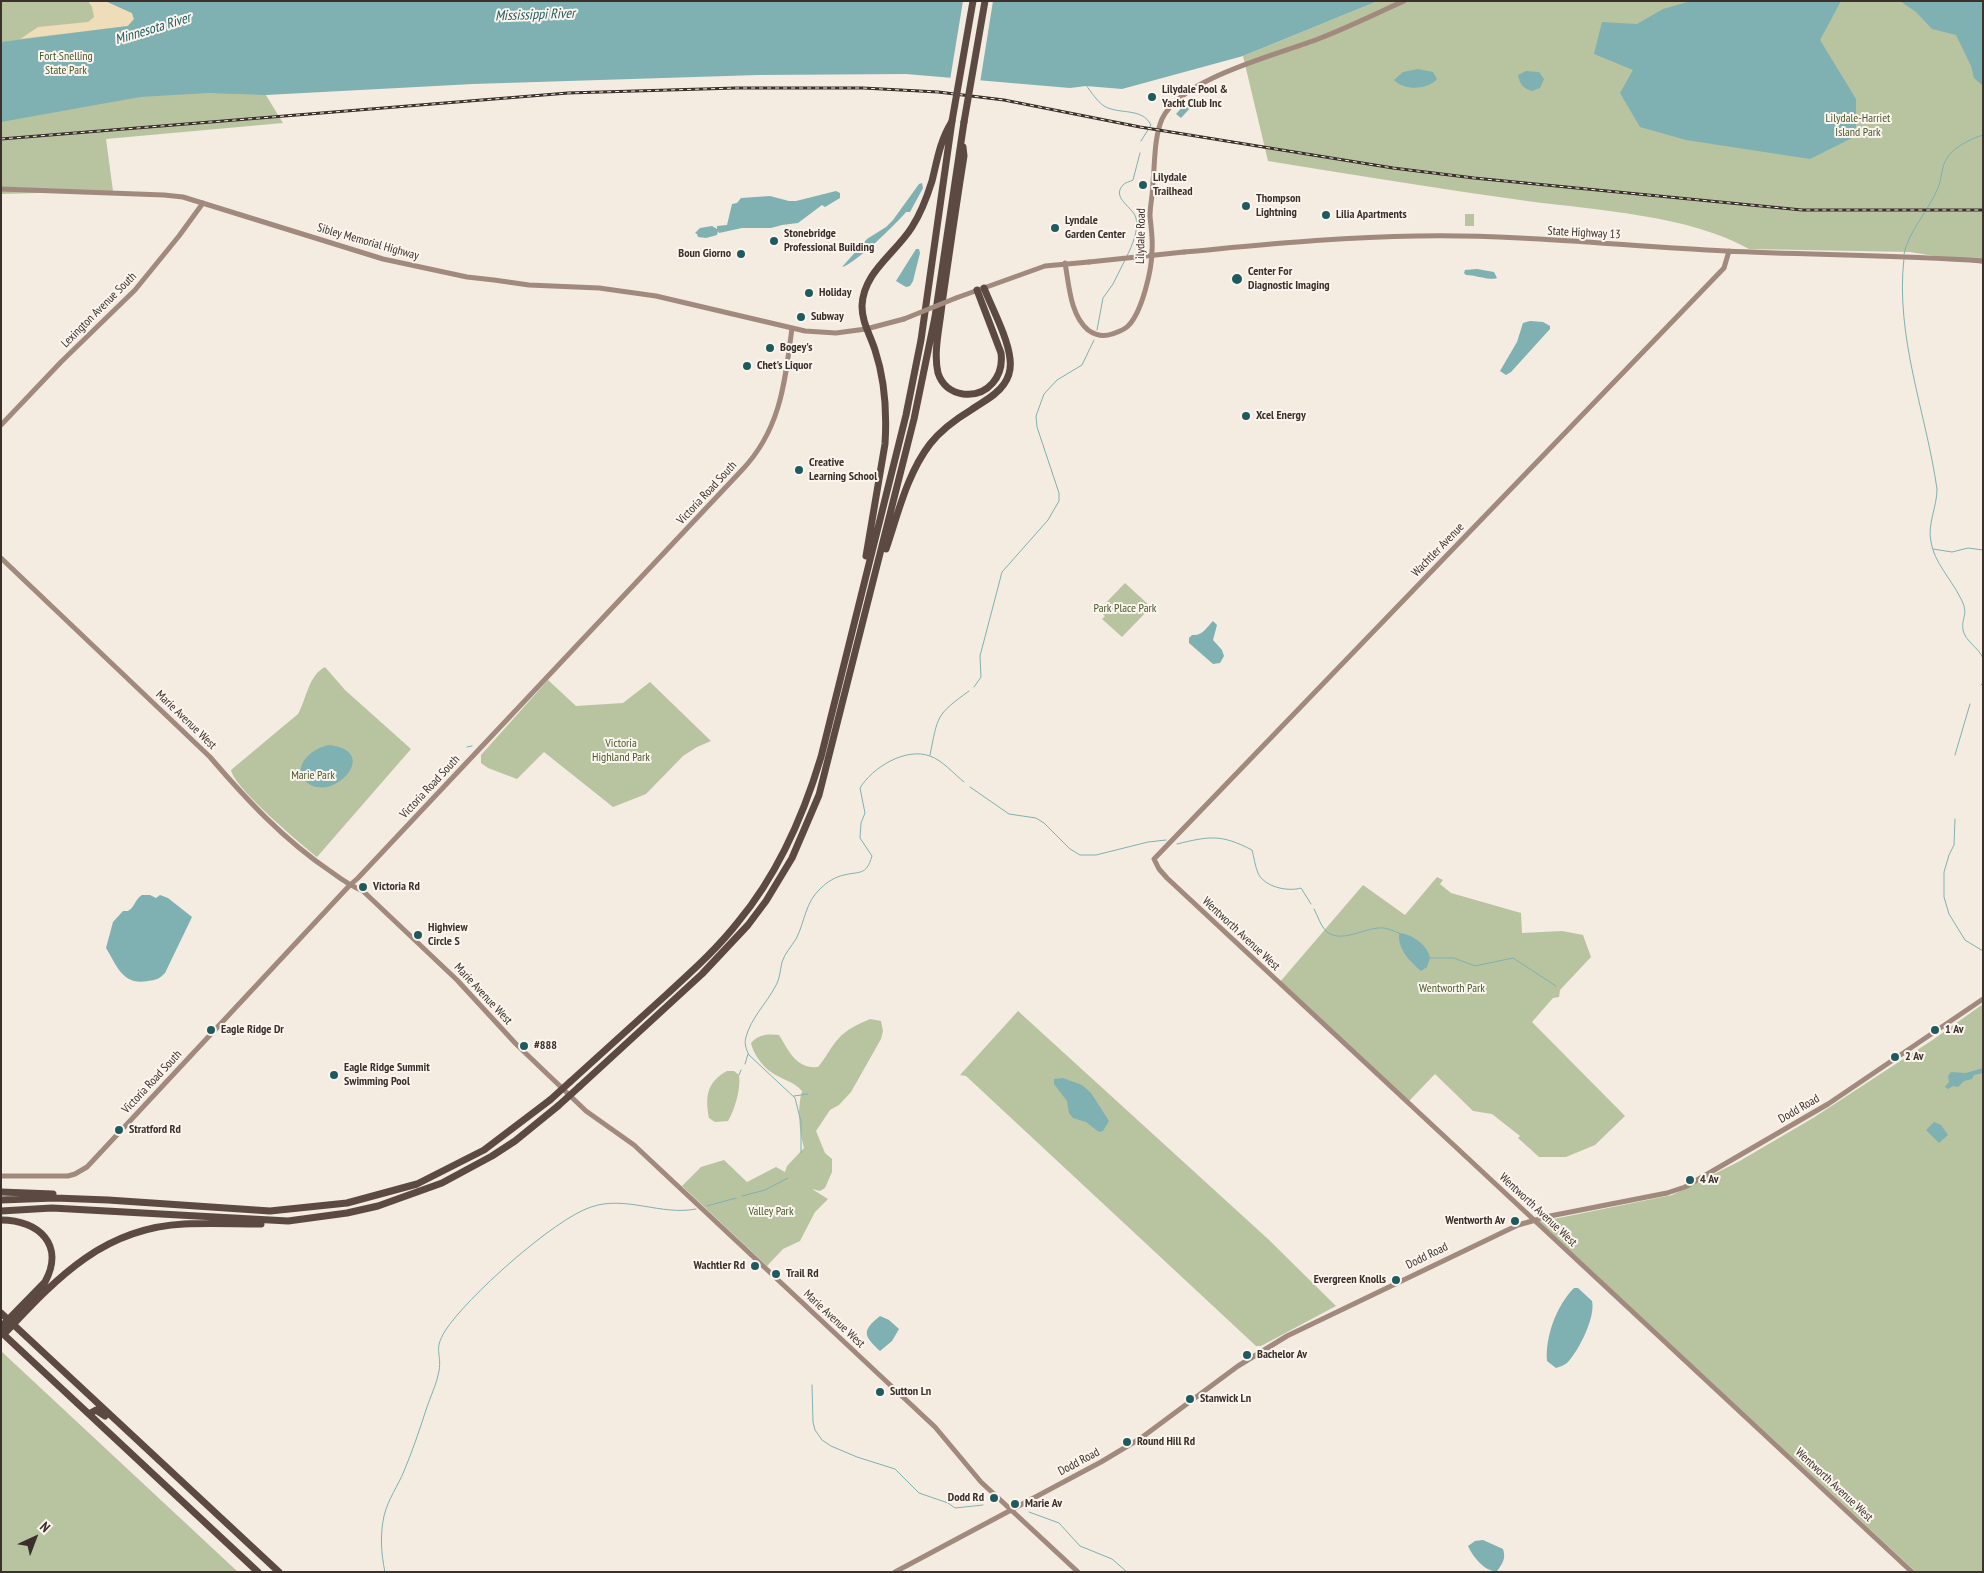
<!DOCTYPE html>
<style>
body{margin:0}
#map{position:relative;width:1984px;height:1573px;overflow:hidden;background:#f4ebe1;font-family:"PT Sans Narrow",sans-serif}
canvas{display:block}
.frame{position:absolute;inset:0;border:2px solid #3b302b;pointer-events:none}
.north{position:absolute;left:10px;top:1513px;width:50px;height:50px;-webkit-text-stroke:4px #fbf5ee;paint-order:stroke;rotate:43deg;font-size:14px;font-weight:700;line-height:20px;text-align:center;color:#3b302b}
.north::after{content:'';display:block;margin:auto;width:18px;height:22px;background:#3b302b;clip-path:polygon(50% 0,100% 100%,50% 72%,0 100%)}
</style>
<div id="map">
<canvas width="1984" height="1573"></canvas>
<div class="frame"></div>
<div class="north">N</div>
</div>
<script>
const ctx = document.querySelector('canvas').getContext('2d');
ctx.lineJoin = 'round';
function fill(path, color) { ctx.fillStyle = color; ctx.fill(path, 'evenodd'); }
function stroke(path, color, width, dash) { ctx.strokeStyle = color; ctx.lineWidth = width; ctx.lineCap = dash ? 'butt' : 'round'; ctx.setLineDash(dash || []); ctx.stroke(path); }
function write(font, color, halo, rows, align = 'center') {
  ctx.font = font + ' "PT Sans Narrow",sans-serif'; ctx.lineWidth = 4; ctx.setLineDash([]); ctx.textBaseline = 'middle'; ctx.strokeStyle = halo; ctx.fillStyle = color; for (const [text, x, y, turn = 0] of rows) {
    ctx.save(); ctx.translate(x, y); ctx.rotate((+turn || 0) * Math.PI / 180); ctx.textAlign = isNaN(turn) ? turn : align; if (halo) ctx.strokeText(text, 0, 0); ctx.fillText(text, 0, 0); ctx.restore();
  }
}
fill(new Path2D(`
 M 1,1 L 105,1 L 108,4 L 231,38 L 283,123 L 106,139 L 113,191 L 1,194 Z
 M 1378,1 L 1983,1 L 1983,264 L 1910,252 L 1749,249 C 1689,215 1595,210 1527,201 C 1441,189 1354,175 1268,161 L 1243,56 Z
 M 1465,214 L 1474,214 L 1474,226 L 1465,226 Z
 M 1125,583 L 1151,607 L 1122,637 L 1102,619 L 1105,616 L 1099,610 Z
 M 325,667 L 345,690 L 411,749 L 317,857 C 301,844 234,788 231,770 L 298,714 C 307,698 308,676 325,667 Z
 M 548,680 L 576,706 L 623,703 L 650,682 L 711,741 L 697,747 L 683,756 L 646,794 L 613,807 L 544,752 L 517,779 L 488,768 L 481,763 L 481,755 Z
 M 1437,877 L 1443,880 L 1440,884 L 1451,893 L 1521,913 L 1522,933 L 1562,931 L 1583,935 L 1591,957 L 1560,990 L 1559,997 L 1553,998 L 1532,1022 L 1625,1116 L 1595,1145 L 1566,1157 L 1539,1157 L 1518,1138 L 1520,1136 L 1492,1114 L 1473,1111 L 1435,1074 L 1409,1101 L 1280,982 L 1363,885 L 1405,915 Z
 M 1983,1004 L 1983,1572 L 1916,1572 L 1539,1222 L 1672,1195 L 1738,1162 L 1813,1118 L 1934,1039 Z
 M 1018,1011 L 1268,1239 L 1336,1306 L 1261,1346 L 1256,1346 L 966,1076 L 960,1075 Z
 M 870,1019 L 881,1021 L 883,1031 L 881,1039 L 851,1092 L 839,1105 L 830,1110 L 816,1131 L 825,1153 L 832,1159 L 832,1172 L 825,1188 L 820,1191 L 812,1189 L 828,1199 L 815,1212 L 800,1241 L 783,1249 L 767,1266 L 682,1186 L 701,1167 L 724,1160 L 747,1182 L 776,1167 L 785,1172 L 787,1166 L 804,1148 C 799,1130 797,1109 802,1091 C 792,1080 782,1080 771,1072 C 762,1066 753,1053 751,1043 C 759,1034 768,1034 779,1035 C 789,1051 796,1069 818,1067 C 826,1058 831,1046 839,1038 C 847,1029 859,1024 870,1019 Z
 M 727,1071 L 734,1071 L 739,1075 C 741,1089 735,1109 728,1121 L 715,1122 L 709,1118 C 705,1096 707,1082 727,1071 Z
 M 1,1351 L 238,1572 L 1,1572 Z`), '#b8c4a0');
fill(new Path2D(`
 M 88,1 L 105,1 L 132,13 L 134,19 L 128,26 L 20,39 L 38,27 L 88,22 L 94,17 L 92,7 Z`), '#efdcb8');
fill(new Path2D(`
 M 105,1 L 1378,1 L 1243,56 L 1122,89 L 1086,86 L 1070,88 L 906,74 L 758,75 L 473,84 L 266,95 L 208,93 L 140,97 L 1,122 L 1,42 L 128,26 L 134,19 L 132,13 Z
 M 1691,1 L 1841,1 L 1820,40 L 1856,99 L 1856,136 L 1810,159 L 1686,140 L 1640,127 L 1620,93 L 1633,70 L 1594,54 L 1602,22 L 1637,24 L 1663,9 Z
 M 1900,1 L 1983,1 L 1983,86 L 1974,78 L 1971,66 L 1956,35 L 1932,29 L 1916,12 Z
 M 1418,69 L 1433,72 L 1437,79 C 1428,90 1404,91 1394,80 L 1403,72 Z
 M 1526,71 L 1539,72 L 1544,79 L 1540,88 L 1532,91 C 1523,88 1520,85 1518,75 Z
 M 1187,102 L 1192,106 L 1181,118 L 1176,114 Z
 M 922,183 L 923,188 L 910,212 L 906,212 C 897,223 854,265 842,267 L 867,239 L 886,227 L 893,220 L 919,184 Z
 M 836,191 L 840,193 L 840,198 L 825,207 L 822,205 L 798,223 L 782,225 L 771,228 L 742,228 L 719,233 L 718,231 L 717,235 L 706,238 L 698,237 L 697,234 L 695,233 L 700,228 L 712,226 L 717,229 L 717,226 L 727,225 L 732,204 L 737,203 L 741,198 L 770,196 L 789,201 L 796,201 Z
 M 916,249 L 919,249 L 920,253 L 913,281 L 910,286 L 906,287 L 896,281 Z
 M 1477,269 L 1494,272 L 1497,278 C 1490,281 1476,275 1466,275 L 1464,273 L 1465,270 Z
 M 1530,321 L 1543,322 L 1550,326 L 1550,329 L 1511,372 L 1506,375 L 1500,371 L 1517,342 L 1523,323 Z
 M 1213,621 L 1217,625 L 1213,640 L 1222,650 L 1224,656 L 1220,663 L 1213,664 L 1189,643 L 1189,638 L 1192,635 C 1203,636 1206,628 1213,621 Z
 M 330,745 C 381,752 334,801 309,784 C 288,769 312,747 330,745 Z
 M 142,895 L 150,895 L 156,898 L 160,895 L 168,898 L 192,917 L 165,973 C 159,979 156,980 148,981 C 123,986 117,966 106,948 L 113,922 L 123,911 L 128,911 C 135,907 135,899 142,895 Z
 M 1399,933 C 1412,934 1428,945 1430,958 L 1427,967 L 1421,971 C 1409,960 1398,950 1399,933 Z
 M 1983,1068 L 1983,1073 L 1974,1075 L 1972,1079 L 1964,1081 L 1958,1087 L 1953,1086 L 1948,1089 L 1945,1087 L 1949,1082 L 1948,1076 L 1951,1072 L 1966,1073 Z
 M 1063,1078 L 1082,1085 L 1091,1093 L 1109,1121 L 1103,1131 L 1099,1132 L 1086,1122 L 1073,1118 L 1069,1113 L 1067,1101 L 1054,1084 L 1054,1079 Z
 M 1934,1122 L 1941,1125 L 1948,1135 L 1939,1143 L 1926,1130 Z
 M 1574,1288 L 1578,1288 L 1592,1301 C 1596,1317 1578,1352 1567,1363 C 1564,1365 1560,1367 1556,1368 L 1547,1361 C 1545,1336 1557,1305 1574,1288 Z
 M 880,1316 L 889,1320 L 899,1329 L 892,1341 L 880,1351 C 864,1336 861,1331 880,1316 Z
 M 1483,1540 L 1503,1549 C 1506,1558 1503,1563 1497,1571 C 1485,1572 1473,1557 1468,1546 L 1475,1541 Z`), '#7fb0b2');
fill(new Path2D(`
 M 963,1 L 993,1 L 980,83 L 950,80 Z`), '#f4ebe1');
stroke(new Path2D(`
 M 1086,85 C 1091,92 1097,101 1104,106 C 1119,115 1142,107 1151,125 L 1141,141
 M 1904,254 C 1908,232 1929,210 1938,188 C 1942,179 1941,167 1947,158 C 1954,147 1970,139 1983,135
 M 1127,256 C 1132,246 1139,229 1136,218 C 1133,207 1111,198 1123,185 C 1125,182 1130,182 1133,180 L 1140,153
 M 1904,258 C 1895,337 1926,412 1937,489 C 1937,507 1927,525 1931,542 C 1934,562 1951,579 1960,597 C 1970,615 1961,616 1963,630 C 1965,641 1979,648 1983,658
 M 1097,330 L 1103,298 L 1113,284 L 1125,260
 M 1933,549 L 1952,552 L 1968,548 L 1983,550
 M 1981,685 L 1983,683
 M 974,687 L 981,677 L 980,656 L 1002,572 L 1048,520 L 1059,501 L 1059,493 L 1037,427 L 1036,416 L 1044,394 L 1057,380 L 1082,365 L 1094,340
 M 467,747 L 472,746
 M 930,755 C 938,715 936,715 969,691
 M 1955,755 L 1970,704
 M 970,787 L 1009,814 L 1036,818 L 1044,823 L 1070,849 L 1080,855 L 1096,855 L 1148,842 L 1166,840
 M 1955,819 L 1954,845 L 1949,855 L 1944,872 L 1944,897 L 1949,914 L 1965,940 L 1983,951
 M 1177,844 C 1210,836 1221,834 1252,850 C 1254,857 1255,866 1258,873 C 1264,887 1288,892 1301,888 L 1311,904
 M 1314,909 C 1318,916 1320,925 1326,931 C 1341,945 1366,926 1384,928 C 1389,929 1394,931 1399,933
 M 1430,958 L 1454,958 L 1475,966 L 1513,958 L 1556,986
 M 745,1064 L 748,1054
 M 739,1075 L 741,1070
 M 794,1096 L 808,1094
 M 801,1153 L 801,1122 L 795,1098 L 749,1055 C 746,1049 744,1043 746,1037 C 751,1018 766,1004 775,987 C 780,979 780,971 782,962 C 785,953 791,947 796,939 C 805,922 805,902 821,888 C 827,882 835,877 844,875 C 860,871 866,876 872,856 L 860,838 L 861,823 L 865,813 L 860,788 C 872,768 905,747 930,756 C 942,760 954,774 964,782
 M 742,1196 L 765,1190 L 788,1178
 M 707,1206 L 736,1198
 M 812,1385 L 813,1422 L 815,1430 L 822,1440 L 831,1446 L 857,1457 L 895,1469 L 919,1493 L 948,1503 L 955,1508 L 983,1505
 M 1029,1512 L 1059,1523 L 1080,1546 L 1112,1559 L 1127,1572
 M 385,1572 C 381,1554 380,1534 384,1516 C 388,1499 398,1486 404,1471 C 413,1450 420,1428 427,1407 C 431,1395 437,1383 439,1371 C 442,1352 433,1351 445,1331 C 466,1298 554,1219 591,1207 C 626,1195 661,1216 696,1209`), '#7fb0b2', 1);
stroke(new Path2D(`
 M 1,189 L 164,195 L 183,197 L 383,259 L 467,277 L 494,280 L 529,285 L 599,288 L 656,296 L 805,331 L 836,333 L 866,329 L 904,319
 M 1729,251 L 1724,268 L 1154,859 L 1159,869 L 1167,878 L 1912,1572
 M 1184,252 C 1262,245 1339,237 1417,236 C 1520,234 1623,246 1726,251 C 1811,255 1897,255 1983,261
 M 1065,263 C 1069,284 1070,315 1088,330 C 1095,335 1104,337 1112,334 C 1118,332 1125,330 1129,325 C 1142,311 1152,270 1152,250 C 1153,239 1151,228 1150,216 C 1150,205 1153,194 1153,182 C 1155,162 1154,138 1162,119 C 1181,78 1277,55 1318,39 C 1347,28 1375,14 1404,1
 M 956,298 L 1045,266 L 1089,262
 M 1,425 L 61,362 L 135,290 L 179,236 L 203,203
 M 1,558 L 210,757 C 246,799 284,840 330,871 C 341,879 350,886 363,891 L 457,980 L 516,1044 L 586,1111 L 634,1145 L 935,1427 L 981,1482 L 1078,1572
 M 1,1176 L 68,1176 L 75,1174 L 87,1167 L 349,886 L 358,878 L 742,470 C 781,429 785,381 792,328
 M 895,1572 L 1101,1462 L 1141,1438 L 1238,1366 L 1287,1336 L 1518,1225 L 1550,1216 L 1667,1193 L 1685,1187 L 1828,1104 L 1983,999`), '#a18a7d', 5);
stroke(new Path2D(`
 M 963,147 L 964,156 C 956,206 949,255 942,304 C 940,326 933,352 938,373 C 942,385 951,392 963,394 C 988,397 1004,376 1001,353 L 977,290
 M 886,549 C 898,514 907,474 930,444 C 941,430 956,419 971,410 C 982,402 996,396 1004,384 C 1009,377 1011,367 1010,359 C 1008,338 992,308 984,288
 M 866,556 L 885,444 C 887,412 885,380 875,350 C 870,334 862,323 862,306 C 863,272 896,253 912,227 C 921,213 927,197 932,181 C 937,161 940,141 951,123
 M 570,1082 C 602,1053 634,1024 666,995 C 691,972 717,949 738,922 C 778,874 803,817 821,757 L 906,415 L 921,340 L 952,121
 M 579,1087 L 702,974 L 748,925 L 766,901 L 792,858 L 819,795 L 914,419 L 935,317 L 964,122
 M 1,1192 L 53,1194
 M 1,1200 L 55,1198 L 108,1200 L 270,1211 L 347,1203 L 417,1184 L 484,1150 L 550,1100
 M 1,1211 L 52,1208 L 288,1221 L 347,1213 L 378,1206 L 442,1183 L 492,1156 L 515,1141 L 558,1106
 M 1,1220 C 39,1220 65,1245 45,1282 L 1,1327
 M 1,1313 L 279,1572
 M 1,1332 L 258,1572
 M 4,1334 C 56,1279 102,1228 184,1224 C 210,1223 235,1224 261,1224
 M 89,1414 L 96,1410 L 105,1416`), '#5c4a42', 7);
const rail = new Path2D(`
 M 1,139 L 568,93 L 736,88 L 863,88 L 938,92 L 1004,100 L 1140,127 L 1393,168 L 1474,178 L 1802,210 L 1983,210`);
stroke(rail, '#3b302b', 3);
stroke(rail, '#fbf5ee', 1, [4]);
stroke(new Path2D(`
 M 1089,262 L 1184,252
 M 904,319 L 956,298`), '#a18a7d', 5);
stroke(new Path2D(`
 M 952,121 L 973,1
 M 964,122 L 985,1
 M 550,1100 L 570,1082
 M 558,1106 L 579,1087`), '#5c4a42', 7);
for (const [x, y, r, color] of [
 [1152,97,5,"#1f5a5e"],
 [1143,185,5,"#1f5a5e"],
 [1246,206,5,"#1f5a5e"],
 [1326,215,5,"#1f5a5e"],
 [1055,228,5,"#1f5a5e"],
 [774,241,5,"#1f5a5e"],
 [741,254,5,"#1f5a5e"],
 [1237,279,6,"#1f5a5e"],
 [809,293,5,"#1f5a5e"],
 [801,317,5,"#1f5a5e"],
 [770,348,5,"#1f5a5e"],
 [747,366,5,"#1f5a5e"],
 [1246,416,5,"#1f5a5e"],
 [799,470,5,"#1f5a5e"],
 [363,887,5,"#1f5a5e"],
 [418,935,5,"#1f5a5e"],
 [211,1030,5,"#1f5a5e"],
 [1935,1030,5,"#1f5a5e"],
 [524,1046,5,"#1f5a5e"],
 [1895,1057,5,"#1f5a5e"],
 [334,1075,5,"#1f5a5e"],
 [119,1130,5,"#1f5a5e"],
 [1690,1180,5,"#1f5a5e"],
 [1515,1221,5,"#1f5a5e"],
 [755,1266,5,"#1f5a5e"],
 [776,1274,5,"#1f5a5e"],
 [1396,1280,5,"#1f5a5e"],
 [1247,1355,5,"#1f5a5e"],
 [880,1392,5,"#1f5a5e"],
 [1190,1399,5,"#1f5a5e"],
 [1127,1442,5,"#1f5a5e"],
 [994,1498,5,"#1f5a5e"],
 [1015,1504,5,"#1f5a5e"]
]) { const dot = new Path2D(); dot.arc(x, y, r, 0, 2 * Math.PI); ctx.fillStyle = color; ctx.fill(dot); stroke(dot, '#fbf5ee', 2); }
write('12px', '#4a5a2e', '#fbf5ee', [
 ["Fort Snelling",66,57],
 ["State Park",66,71],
 ["Lilydale-Harriet",1858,119],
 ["Island Park",1858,133],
 ["Park Place Park",1125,609],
 ["Victoria",621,744],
 ["Highland Park",621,758],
 ["Marie Park",313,776],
 ["Wentworth Park",1452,989],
 ["Valley Park",771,1212]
]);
write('bold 12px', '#3b302b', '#fbf5ee', [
 ["Lilydale Pool &",1162,90],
 ["Yacht Club Inc",1162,104],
 ["Lilydale",1153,178],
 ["Trailhead",1153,192],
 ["Thompson",1256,199],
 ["Lightning",1256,213],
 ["Lilia Apartments",1336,215],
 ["Lyndale",1065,221],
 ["Garden Center",1065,235],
 ["Stonebridge",784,234],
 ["Professional Building",784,248],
 ["Boun Giorno",731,254,"right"],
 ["Center For",1248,272],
 ["Diagnostic Imaging",1248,286],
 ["Holiday",819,293],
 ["Subway",811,317],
 ["Bogey's",780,348],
 ["Chet's Liquor",757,366],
 ["Xcel Energy",1256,416],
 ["Creative",809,463],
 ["Learning School",809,477],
 ["Victoria Rd",373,887],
 ["Highview",428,928],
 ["Circle S",428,942],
 ["Eagle Ridge Dr",221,1030],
 ["1 Av",1945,1030],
 ["#888",534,1046],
 ["2 Av",1905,1057],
 ["Eagle Ridge Summit",344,1068],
 ["Swimming Pool",344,1082],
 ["Stratford Rd",129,1130],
 ["4 Av",1700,1180],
 ["Wentworth Av",1505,1221,"right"],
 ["Wachtler Rd",745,1266,"right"],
 ["Trail Rd",786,1274],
 ["Evergreen Knolls",1386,1280,"right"],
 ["Bachelor Av",1257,1355],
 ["Sutton Ln",890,1392],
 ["Stanwick Ln",1200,1399],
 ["Round Hill Rd",1137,1442],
 ["Dodd Rd",984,1498,"right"],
 ["Marie Av",1025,1504]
], 'left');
write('12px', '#3b302b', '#fbf5ee', [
 ["State Highway 13",1584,233,3],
 ["Lilydale Road",1141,236,-89],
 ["Sibley Memorial Highway",368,242,16],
 ["Lexington Avenue South",99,310,-45],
 ["Victoria Road South",707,493,-47],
 ["Wachtler Avenue",1438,550,-46],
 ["Marie Avenue West",186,720,44],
 ["Victoria Road South",430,787,-47],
 ["Wentworth Avenue West",1241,934,43],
 ["Marie Avenue West",483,994,47],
 ["Victoria Road South",152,1082,-47],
 ["Dodd Road",1799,1109,-30],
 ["Wentworth Avenue West",1538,1210,43],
 ["Dodd Road",1427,1256,-26],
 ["Marie Avenue West",834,1319,43],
 ["Dodd Road",1079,1462,-28],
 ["Wentworth Avenue West",1834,1485,43]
]);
write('italic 14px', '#1f5a5e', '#fbf5ee', [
 ["Mississippi River",535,15,-2],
 ["Minnesota River",153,29,-17]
]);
</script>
